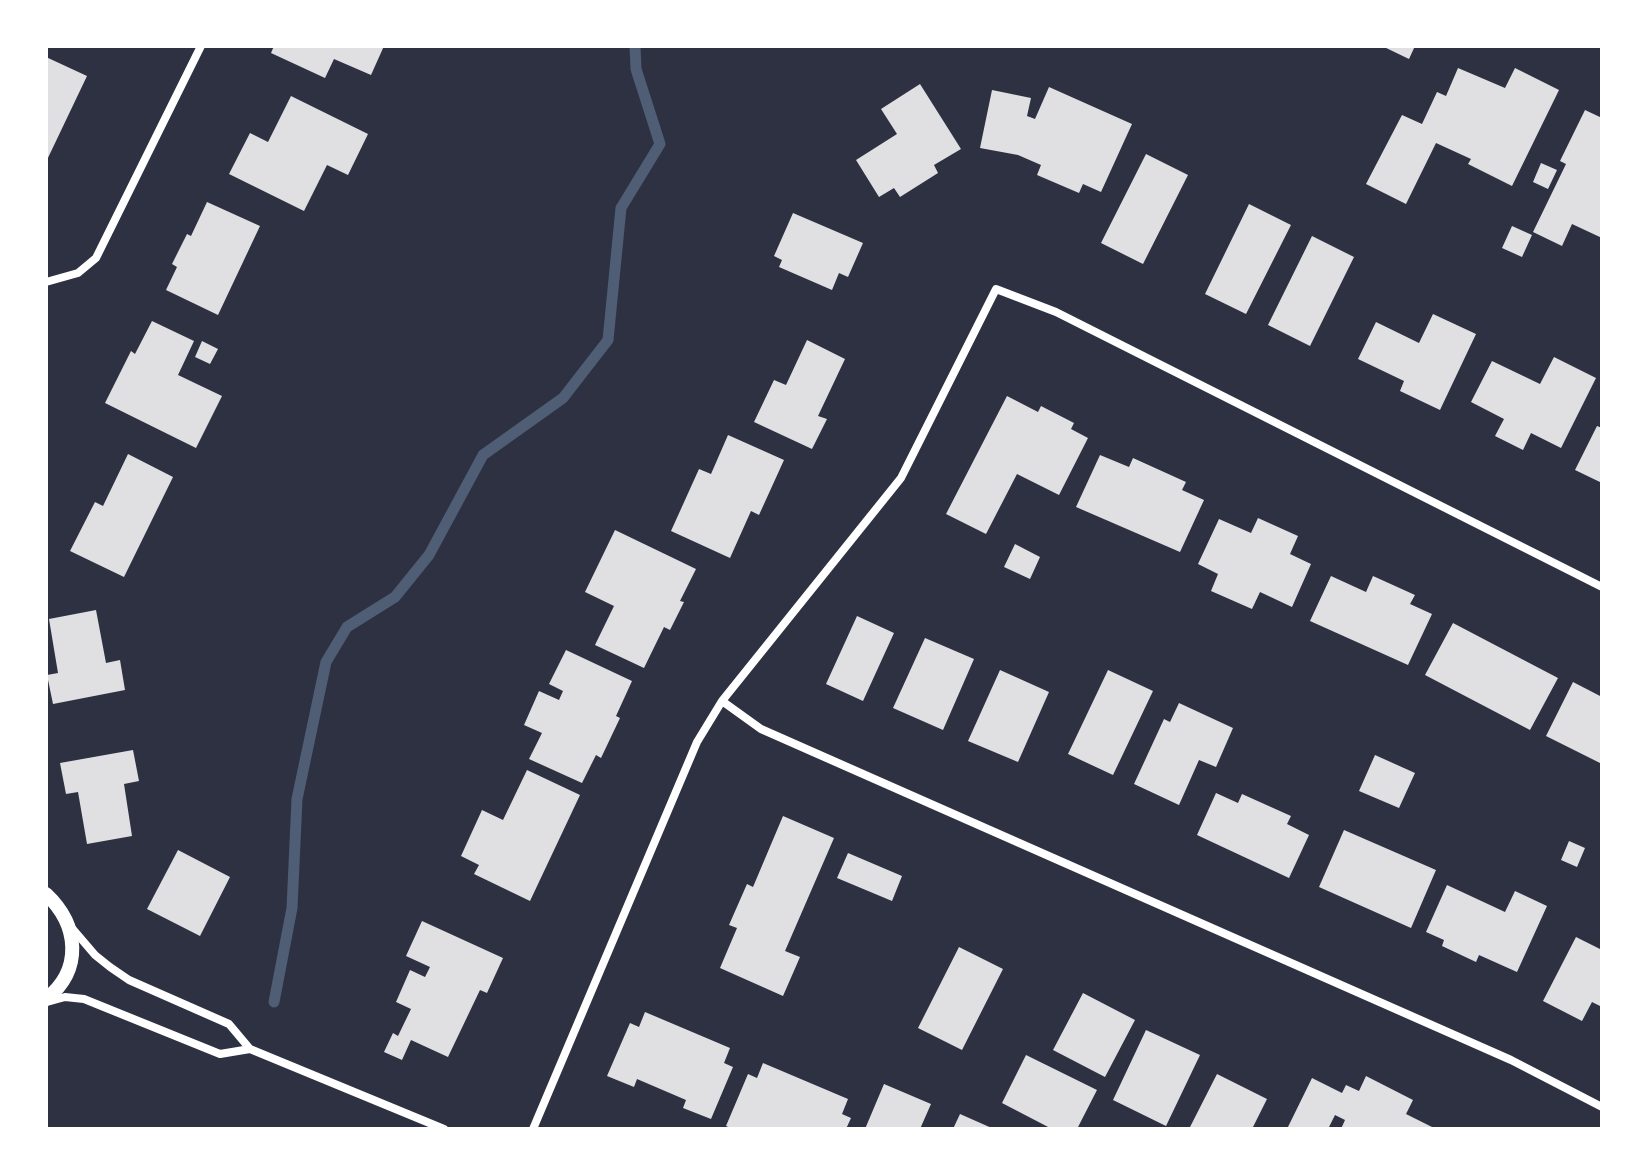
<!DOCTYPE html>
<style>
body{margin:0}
#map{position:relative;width:1648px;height:1175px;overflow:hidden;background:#2d3142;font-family:"DejaVu Sans",sans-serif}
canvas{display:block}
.frame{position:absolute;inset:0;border:48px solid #fff;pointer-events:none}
</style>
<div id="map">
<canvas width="1648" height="1175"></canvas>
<div class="frame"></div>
</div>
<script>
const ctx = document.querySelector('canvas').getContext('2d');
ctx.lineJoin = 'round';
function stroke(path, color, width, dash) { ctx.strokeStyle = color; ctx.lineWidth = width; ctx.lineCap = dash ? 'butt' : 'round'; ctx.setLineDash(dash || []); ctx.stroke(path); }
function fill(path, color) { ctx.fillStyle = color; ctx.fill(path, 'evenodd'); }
stroke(new Path2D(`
 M 274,1002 L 292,908 L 297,799 L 326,662 L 347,627 L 395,597 L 429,555 L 483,455 L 563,398 L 608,340 L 621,208 L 660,144 L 636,69 L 635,46`), '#4f5d75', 11);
fill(new Path2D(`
 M 274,46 L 384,46 L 371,75 L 334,59 L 325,78 L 271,53 Z
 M 1382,46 L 1415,46 L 1409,59 Z
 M 46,57 L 87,76 L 46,162 Z
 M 1458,68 L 1505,88 L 1515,68 L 1559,90 L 1512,186 L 1468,164 L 1471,159 L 1436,143 L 1406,204 L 1366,184 L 1402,115 L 1422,124 L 1437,92 L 1446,96 Z
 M 920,84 L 961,149 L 934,165 L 938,173 L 900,197 L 894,188 L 879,197 L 856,160 L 897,134 L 881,109 Z
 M 1049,87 L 1132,124 L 1101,192 L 1083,184 L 1079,193 L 1037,175 L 1041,165 L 1018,155 L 980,148 L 992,90 L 1031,98 L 1027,116 L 1035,119 Z
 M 291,96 L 368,134 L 348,175 L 327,165 L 304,211 L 229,174 L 250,133 L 268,142 Z
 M 1585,110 L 1602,118 L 1602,238 L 1572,224 L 1562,246 L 1533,232 L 1566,164 L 1560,161 Z
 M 1146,154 L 1188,175 L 1143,264 L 1101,243 Z
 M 1541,163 L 1557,170 L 1548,189 L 1533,182 Z
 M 207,202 L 260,226 L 218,315 L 166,290 L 177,267 L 172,264 L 187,234 L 191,236 Z
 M 1249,204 L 1291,225 L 1246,314 L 1205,294 Z
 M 793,213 L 863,243 L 848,277 L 839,273 L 832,290 L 779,267 L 782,260 L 774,256 Z
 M 1512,226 L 1532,235 L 1522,257 L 1502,248 Z
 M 1312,236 L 1354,257 L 1310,346 L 1268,325 Z
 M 1433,314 L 1476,334 L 1440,410 L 1400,391 L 1404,381 L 1358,359 L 1376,322 L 1419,343 Z
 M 152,321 L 194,341 L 178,375 L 222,396 L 196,448 L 105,403 L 131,351 L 135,354 Z
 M 807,340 L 845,359 L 818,416 L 827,419 L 812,449 L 754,422 L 774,380 L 786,385 Z
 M 202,341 L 218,349 L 210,364 L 195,357 Z
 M 1554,357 L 1596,378 L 1561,448 L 1531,433 L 1523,450 L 1495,436 L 1504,419 L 1471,402 L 1492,361 L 1540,384 Z
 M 1007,396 L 1038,412 L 1041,406 L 1074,423 L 1071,429 L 1088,438 L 1059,495 L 1017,474 L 986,534 L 946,514 Z
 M 1597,426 L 1602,428 L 1602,483 L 1575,470 Z
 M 728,435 L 784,460 L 759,515 L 751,511 L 730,558 L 671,531 L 699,469 L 711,474 Z
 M 128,454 L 173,477 L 124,577 L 70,551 L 95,502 L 103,506 Z
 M 1100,455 L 1129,467 L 1133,458 L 1186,482 L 1182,490 L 1204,500 L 1180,552 L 1076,507 Z
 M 1258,518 L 1298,536 L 1290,554 L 1311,564 L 1292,607 L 1260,592 L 1252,609 L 1211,591 L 1218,574 L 1198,564 L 1219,519 L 1251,533 Z
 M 615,530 L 696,569 L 680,601 L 684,602 L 670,630 L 664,627 L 644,668 L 595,645 L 614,606 L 585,592 Z
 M 1015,544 L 1040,557 L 1030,579 L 1004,567 Z
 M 1331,576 L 1366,592 L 1373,576 L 1415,595 L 1410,604 L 1432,614 L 1408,665 L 1310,621 Z
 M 96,610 L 106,663 L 120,660 L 125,690 L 53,704 L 47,675 L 58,673 L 49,619 Z
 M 857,616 L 894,633 L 863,701 L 826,684 Z
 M 1453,623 L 1558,678 L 1530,730 L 1425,675 Z
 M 925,638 L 974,659 L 943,730 L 893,708 Z
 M 566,650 L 632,681 L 616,716 L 620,718 L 601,758 L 596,755 L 582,783 L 529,759 L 542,733 L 524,725 L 539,691 L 559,700 L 563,691 L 549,684 Z
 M 1000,670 L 1049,692 L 1018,762 L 968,741 Z
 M 1108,670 L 1153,691 L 1113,775 L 1068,754 Z
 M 1573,682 L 1602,697 L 1602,764 L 1546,736 Z
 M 1179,703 L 1233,728 L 1216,767 L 1199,760 L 1179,805 L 1134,784 L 1164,719 L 1170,722 Z
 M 133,750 L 139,781 L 124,784 L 132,836 L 87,844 L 78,792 L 66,794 L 60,763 Z
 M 1375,755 L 1415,773 L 1399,808 L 1359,791 Z
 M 527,770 L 580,795 L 530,901 L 474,874 L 479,865 L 461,856 L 482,810 L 503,820 Z
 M 1216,793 L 1238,803 L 1242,794 L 1291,816 L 1287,824 L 1309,835 L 1289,878 L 1197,835 Z
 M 783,816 L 834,838 L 785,951 L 800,957 L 783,996 L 720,968 L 737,928 L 729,925 L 747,884 L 753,887 Z
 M 1344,830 L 1436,870 L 1411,928 L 1319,887 Z
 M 1569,841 L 1585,848 L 1577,867 L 1561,860 Z
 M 178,850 L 230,877 L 200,936 L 147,909 Z
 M 848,853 L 902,876 L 892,901 L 837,878 Z
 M 1447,885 L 1505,912 L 1515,891 L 1547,906 L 1517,972 L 1479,955 L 1476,962 L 1442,946 L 1444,940 L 1426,932 Z
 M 422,921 L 503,958 L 487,993 L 480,990 L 448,1057 L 411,1040 L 402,1060 L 384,1052 L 393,1033 L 398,1036 L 411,1009 L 396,1002 L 410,970 L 425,977 L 430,967 L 406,956 Z
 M 1576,937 L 1602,950 L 1602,1007 L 1592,1002 L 1582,1021 L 1543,1001 Z
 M 959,947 L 1003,969 L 962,1050 L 918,1028 Z
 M 1083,993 L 1135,1020 L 1105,1077 L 1053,1050 Z
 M 645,1012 L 730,1048 L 724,1063 L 733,1067 L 711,1119 L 683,1108 L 686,1100 L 637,1079 L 634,1087 L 607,1076 L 630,1023 L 639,1027 Z
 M 1146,1030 L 1200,1055 L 1166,1126 L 1113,1100 Z
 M 1026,1055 L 1097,1090 L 1077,1129 L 1052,1129 L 1002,1103 Z
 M 763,1063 L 848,1099 L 842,1114 L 851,1118 L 846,1129 L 733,1129 L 726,1126 L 748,1074 L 757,1078 Z
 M 1217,1074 L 1267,1099 L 1252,1129 L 1189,1129 Z
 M 1366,1076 L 1413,1100 L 1406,1114 L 1436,1129 L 1341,1129 L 1345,1120 L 1335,1115 L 1328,1129 L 1287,1129 L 1312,1078 L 1342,1093 L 1346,1085 L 1359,1091 Z
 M 884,1084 L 931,1104 L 920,1129 L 865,1129 Z
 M 960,1114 L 994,1129 L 953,1129 Z`), '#e0e0e3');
stroke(new Path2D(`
 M 46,282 L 78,273 L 96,258 L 201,46
 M 722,701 L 761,729 L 1511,1060 L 1602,1107
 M 71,927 L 95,955 L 110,967 L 129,980 L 229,1024 L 250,1049 L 444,1129
 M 47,1002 L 65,997 L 84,999 L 220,1054 L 250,1049
 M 533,1129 L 697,742 L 722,701 L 901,478 L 996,289 L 1056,312 L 1602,587`), '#fff', 8);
stroke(new Path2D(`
 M 46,894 C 79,925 83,970 46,999`), '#fff', 14);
</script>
